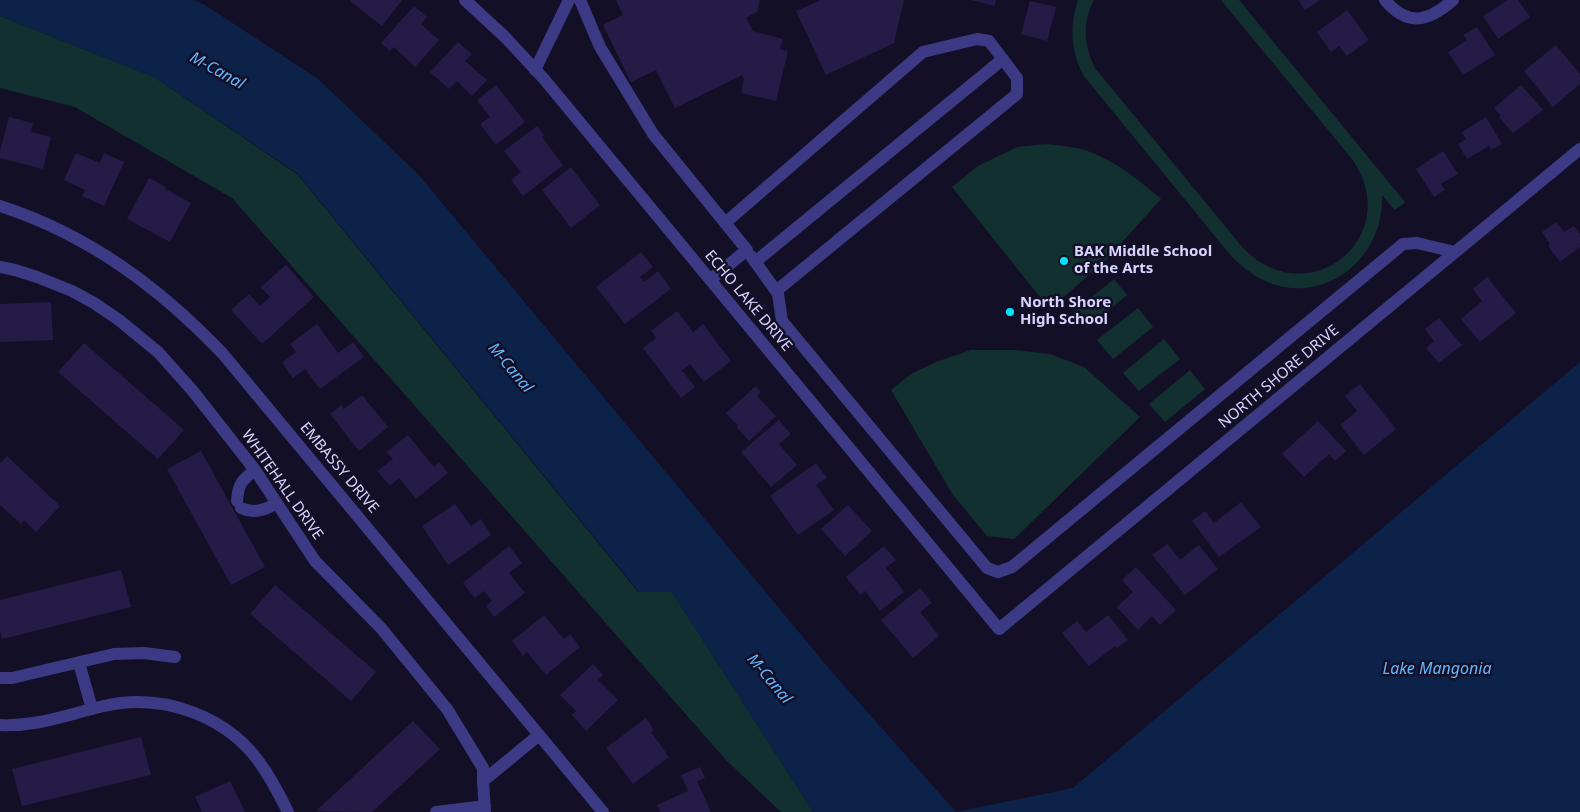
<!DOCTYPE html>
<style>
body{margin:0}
canvas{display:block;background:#130f26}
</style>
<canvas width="1580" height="812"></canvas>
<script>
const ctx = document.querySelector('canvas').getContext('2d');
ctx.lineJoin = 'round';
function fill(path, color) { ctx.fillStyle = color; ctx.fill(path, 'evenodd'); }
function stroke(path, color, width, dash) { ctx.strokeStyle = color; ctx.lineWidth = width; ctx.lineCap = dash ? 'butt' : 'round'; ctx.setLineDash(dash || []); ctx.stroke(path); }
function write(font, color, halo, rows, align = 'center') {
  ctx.font = font + ' "Noto Sans",sans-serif'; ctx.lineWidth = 5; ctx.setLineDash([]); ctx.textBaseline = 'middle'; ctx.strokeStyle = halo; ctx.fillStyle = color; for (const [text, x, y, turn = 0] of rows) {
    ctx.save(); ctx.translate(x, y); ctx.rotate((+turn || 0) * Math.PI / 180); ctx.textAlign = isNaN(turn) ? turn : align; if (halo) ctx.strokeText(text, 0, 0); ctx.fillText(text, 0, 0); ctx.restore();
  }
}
fill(new Path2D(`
 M 1078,0 L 1094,0 C 1082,23 1084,46 1095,68 L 1243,248 C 1309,316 1406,236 1352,159 L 1221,0 L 1239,0 L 1405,202 L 1395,210 L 1382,195 C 1385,258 1323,309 1263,280 C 1251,274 1242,266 1232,257 L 1083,75 C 1071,50 1069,26 1078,0 Z
 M 0,16 L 154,77 L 298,175 L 638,592 L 672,592 L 813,812 L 781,812 L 726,760 L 232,198 L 75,107 L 0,88 Z
 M 1045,144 C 1055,145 1066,146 1076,148 C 1109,155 1136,178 1161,199 L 1107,259 L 1057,303 L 1043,301 L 952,187 L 978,166 L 1017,147 Z
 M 1114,279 L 1127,295 L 1087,328 L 1073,312 Z
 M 1138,308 L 1153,327 L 1113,359 L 1097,340 Z
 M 1164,339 L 1180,359 L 1139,391 L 1123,373 Z
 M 971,350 L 1015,350 L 1050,354 L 1084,367 L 1140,417 L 1014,539 L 987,536 L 953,495 L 891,390 L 911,374 L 936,362 Z
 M 1190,370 L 1205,389 L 1165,422 L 1149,404 Z`), '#12302f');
fill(new Path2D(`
 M 0,0 L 194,0 L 205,5 L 318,79 L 418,174 L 832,672 L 956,812 L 1073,788 L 1580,362 L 1580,812 L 813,812 L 672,592 L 639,592 L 298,174 L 154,77 L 0,16 Z`), '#0c2248');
fill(new Path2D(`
 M 351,0 L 402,0 L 382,26 L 350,1 Z
 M 616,0 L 760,0 L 757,12 L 746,18 L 753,31 L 783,39 L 780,49 L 788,51 L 776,101 L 741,93 L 744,79 L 742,75 L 675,108 L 656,70 L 631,82 L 603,25 L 623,15 Z
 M 821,0 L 904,0 L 894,43 L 826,75 L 796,11 Z
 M 971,0 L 996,0 L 995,6 Z
 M 1298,0 L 1320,0 L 1305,10 Z
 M 1508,0 L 1518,0 L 1530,17 L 1498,39 L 1483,16 Z
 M 1030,1 L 1056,7 L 1047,41 L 1021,34 Z
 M 414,6 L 427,17 L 421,24 L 439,40 L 415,67 L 394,47 L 390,51 L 381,43 Z
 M 1347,10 L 1369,40 L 1347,56 L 1339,46 L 1331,52 L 1317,32 Z
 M 1477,27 L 1495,55 L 1463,75 L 1448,52 L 1467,40 L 1463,35 Z
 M 458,42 L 472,54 L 465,61 L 487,80 L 472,96 L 457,81 L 449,89 L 430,72 Z
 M 1556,45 L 1580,74 L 1580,84 L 1553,107 L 1524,71 Z
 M 496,85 L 525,122 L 496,145 L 480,124 L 490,117 L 477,100 Z
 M 1521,85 L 1543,110 L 1513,133 L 1499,117 L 1501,116 L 1494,108 Z
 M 9,117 L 33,123 L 31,132 L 51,137 L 43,169 L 0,158 L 0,151 Z
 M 1486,117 L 1502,144 L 1491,150 L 1489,146 L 1467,159 L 1458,144 L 1466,139 L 1462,132 Z
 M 537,126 L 544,135 L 542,137 L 563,165 L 523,196 L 511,180 L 521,172 L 504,151 Z
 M 1443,151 L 1458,174 L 1441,184 L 1445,190 L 1434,197 L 1416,169 Z
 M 76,153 L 100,163 L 104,153 L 124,162 L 104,206 L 82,196 L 85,190 L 64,180 Z
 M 571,167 L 600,205 L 571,228 L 542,190 Z
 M 149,178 L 166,187 L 165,189 L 191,203 L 170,242 L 127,219 Z
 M 1556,222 L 1564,232 L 1574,226 L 1580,234 L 1580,247 L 1560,262 L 1548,246 L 1550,244 L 1542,232 Z
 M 641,252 L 653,267 L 640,277 L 644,282 L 658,271 L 671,289 L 625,324 L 596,287 Z
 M 286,265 L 314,297 L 262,344 L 231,310 L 249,294 L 260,306 L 270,297 L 261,287 Z
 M 1487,277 L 1516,313 L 1480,342 L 1461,319 L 1482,301 L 1473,289 Z
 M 51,302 L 53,340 L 0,342 L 0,304 Z
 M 677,311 L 693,332 L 703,324 L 731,361 L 704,382 L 690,364 L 682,370 L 695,387 L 681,398 L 643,348 L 656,338 L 651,331 Z
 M 1439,318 L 1462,345 L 1439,363 L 1426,348 L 1434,341 L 1425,329 Z
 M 317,324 L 338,353 L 353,342 L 364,357 L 320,389 L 305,369 L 293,378 L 282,363 L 296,352 L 290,344 Z
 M 84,343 L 184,430 L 158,459 L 58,372 Z
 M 1360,384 L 1396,429 L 1364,455 L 1340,425 L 1357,411 L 1345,396 Z
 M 756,386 L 761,392 L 757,396 L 776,416 L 749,441 L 736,427 L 738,426 L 726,413 Z
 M 362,395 L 388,427 L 359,451 L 330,414 L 341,405 L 344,409 Z
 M 779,420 L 791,434 L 779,444 L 797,465 L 771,487 L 741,452 Z
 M 1318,421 L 1346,451 L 1335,461 L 1329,454 L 1304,477 L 1282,454 Z
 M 408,435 L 434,467 L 439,462 L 448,473 L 416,499 L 399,478 L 390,486 L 377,471 L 393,459 L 386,452 Z
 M 201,451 L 265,567 L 231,585 L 167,469 Z
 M 7,456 L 60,506 L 36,532 L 24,520 L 21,524 L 0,505 L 0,464 Z
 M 816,463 L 827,478 L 816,485 L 834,510 L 798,535 L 770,496 Z
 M 1241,502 L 1261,527 L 1219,557 L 1192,521 L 1205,511 L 1214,523 Z
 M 455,504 L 471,526 L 481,519 L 491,535 L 448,565 L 422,526 Z
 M 848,505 L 872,531 L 845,556 L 821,529 Z
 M 1167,544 L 1180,560 L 1199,545 L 1218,569 L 1185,595 L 1152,555 Z
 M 509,546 L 522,563 L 509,573 L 525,593 L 494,617 L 486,606 L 492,601 L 484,591 L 475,598 L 463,583 Z
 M 884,546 L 896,560 L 886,568 L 904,592 L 880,611 L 865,591 L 860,595 L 846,577 Z
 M 1136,567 L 1176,610 L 1160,625 L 1152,616 L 1138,630 L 1117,607 L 1133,592 L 1122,580 Z
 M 121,570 L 131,607 L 2,639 L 0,630 L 0,600 Z
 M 275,585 L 376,672 L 351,701 L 250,614 Z
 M 920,588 L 932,603 L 920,612 L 939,636 L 913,658 L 881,620 Z
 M 544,615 L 564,639 L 570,634 L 580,647 L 546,675 L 527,652 L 523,656 L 512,641 Z
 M 1108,615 L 1128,640 L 1117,648 L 1115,646 L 1089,666 L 1062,633 L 1077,621 L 1086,632 Z
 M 593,664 L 603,675 L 598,680 L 618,700 L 586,731 L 572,715 L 576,711 L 560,695 Z
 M 646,718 L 654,730 L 651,732 L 669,757 L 633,784 L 606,748 Z
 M 413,721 L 440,749 L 372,812 L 316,811 Z
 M 141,737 L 151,775 L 22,806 L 12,769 Z
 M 700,767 L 705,778 L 697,781 L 711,812 L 661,812 L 657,805 L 688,791 L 681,775 Z
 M 230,781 L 245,812 L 202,812 L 195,797 Z`), '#241b47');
stroke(new Path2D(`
 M 465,0 L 505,37 L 544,79 L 999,629 L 1580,149
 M 580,0 L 600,47 L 653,134 L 747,250 L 710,280
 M 1385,0 C 1408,28 1429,21 1453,0
 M 535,70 L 569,0
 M 0,206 C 89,235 159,287 223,354 L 603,812
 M 725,223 L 923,52 L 977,39 L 989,41 L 1017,78 L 1017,94 L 776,291 L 778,294 L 782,321 L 987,568 L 998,572 L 1012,567 L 1403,244 L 1417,243 L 1455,252
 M 751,256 L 776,291
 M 755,262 L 1003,59
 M 0,267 L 15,270 L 37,277 L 72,291 L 94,303 L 119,320 L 158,352 L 192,390 L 255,470 L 315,561 L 381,628 L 447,709 L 483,768 L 483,781
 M 237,501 C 238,484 242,480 255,470
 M 241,508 C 254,514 265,510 277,503
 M 79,663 L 92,709
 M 0,678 L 12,678 L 114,654 L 144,653 L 175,657
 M 0,725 C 38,727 68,714 104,706 C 164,692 231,717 264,769 C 273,782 281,798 288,812
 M 436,812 L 485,806
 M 485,812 L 483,781 L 539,735`), '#3d3a85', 12);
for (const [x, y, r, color] of [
 [1064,261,5,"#00e5ff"],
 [1010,312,5,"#00e5ff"]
]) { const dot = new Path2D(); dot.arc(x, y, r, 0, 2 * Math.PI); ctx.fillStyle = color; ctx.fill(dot); stroke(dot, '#130f26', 2); }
write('bold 15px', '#d9d4ff', '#130f26', [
 ["BAK Middle School",1074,252],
 ["of the Arts",1074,269],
 ["North Shore",1020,303],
 ["High School",1020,320]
], 'left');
write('15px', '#d9d4ff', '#130f26', [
 ["ECHO LAKE DRIVE",748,301,50],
 ["NORTH SHORE DRIVE",1279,377,-40],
 ["EMBASSY DRIVE",339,468,50],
 ["WHITEHALL DRIVE",282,485,55]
]);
write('italic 16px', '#62b6ff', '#130f26', [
 ["M-Canal",217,71,29],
 ["M-Canal",510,368,50],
 ["Lake Mangonia",1437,669],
 ["M-Canal",769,679,50]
]);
</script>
